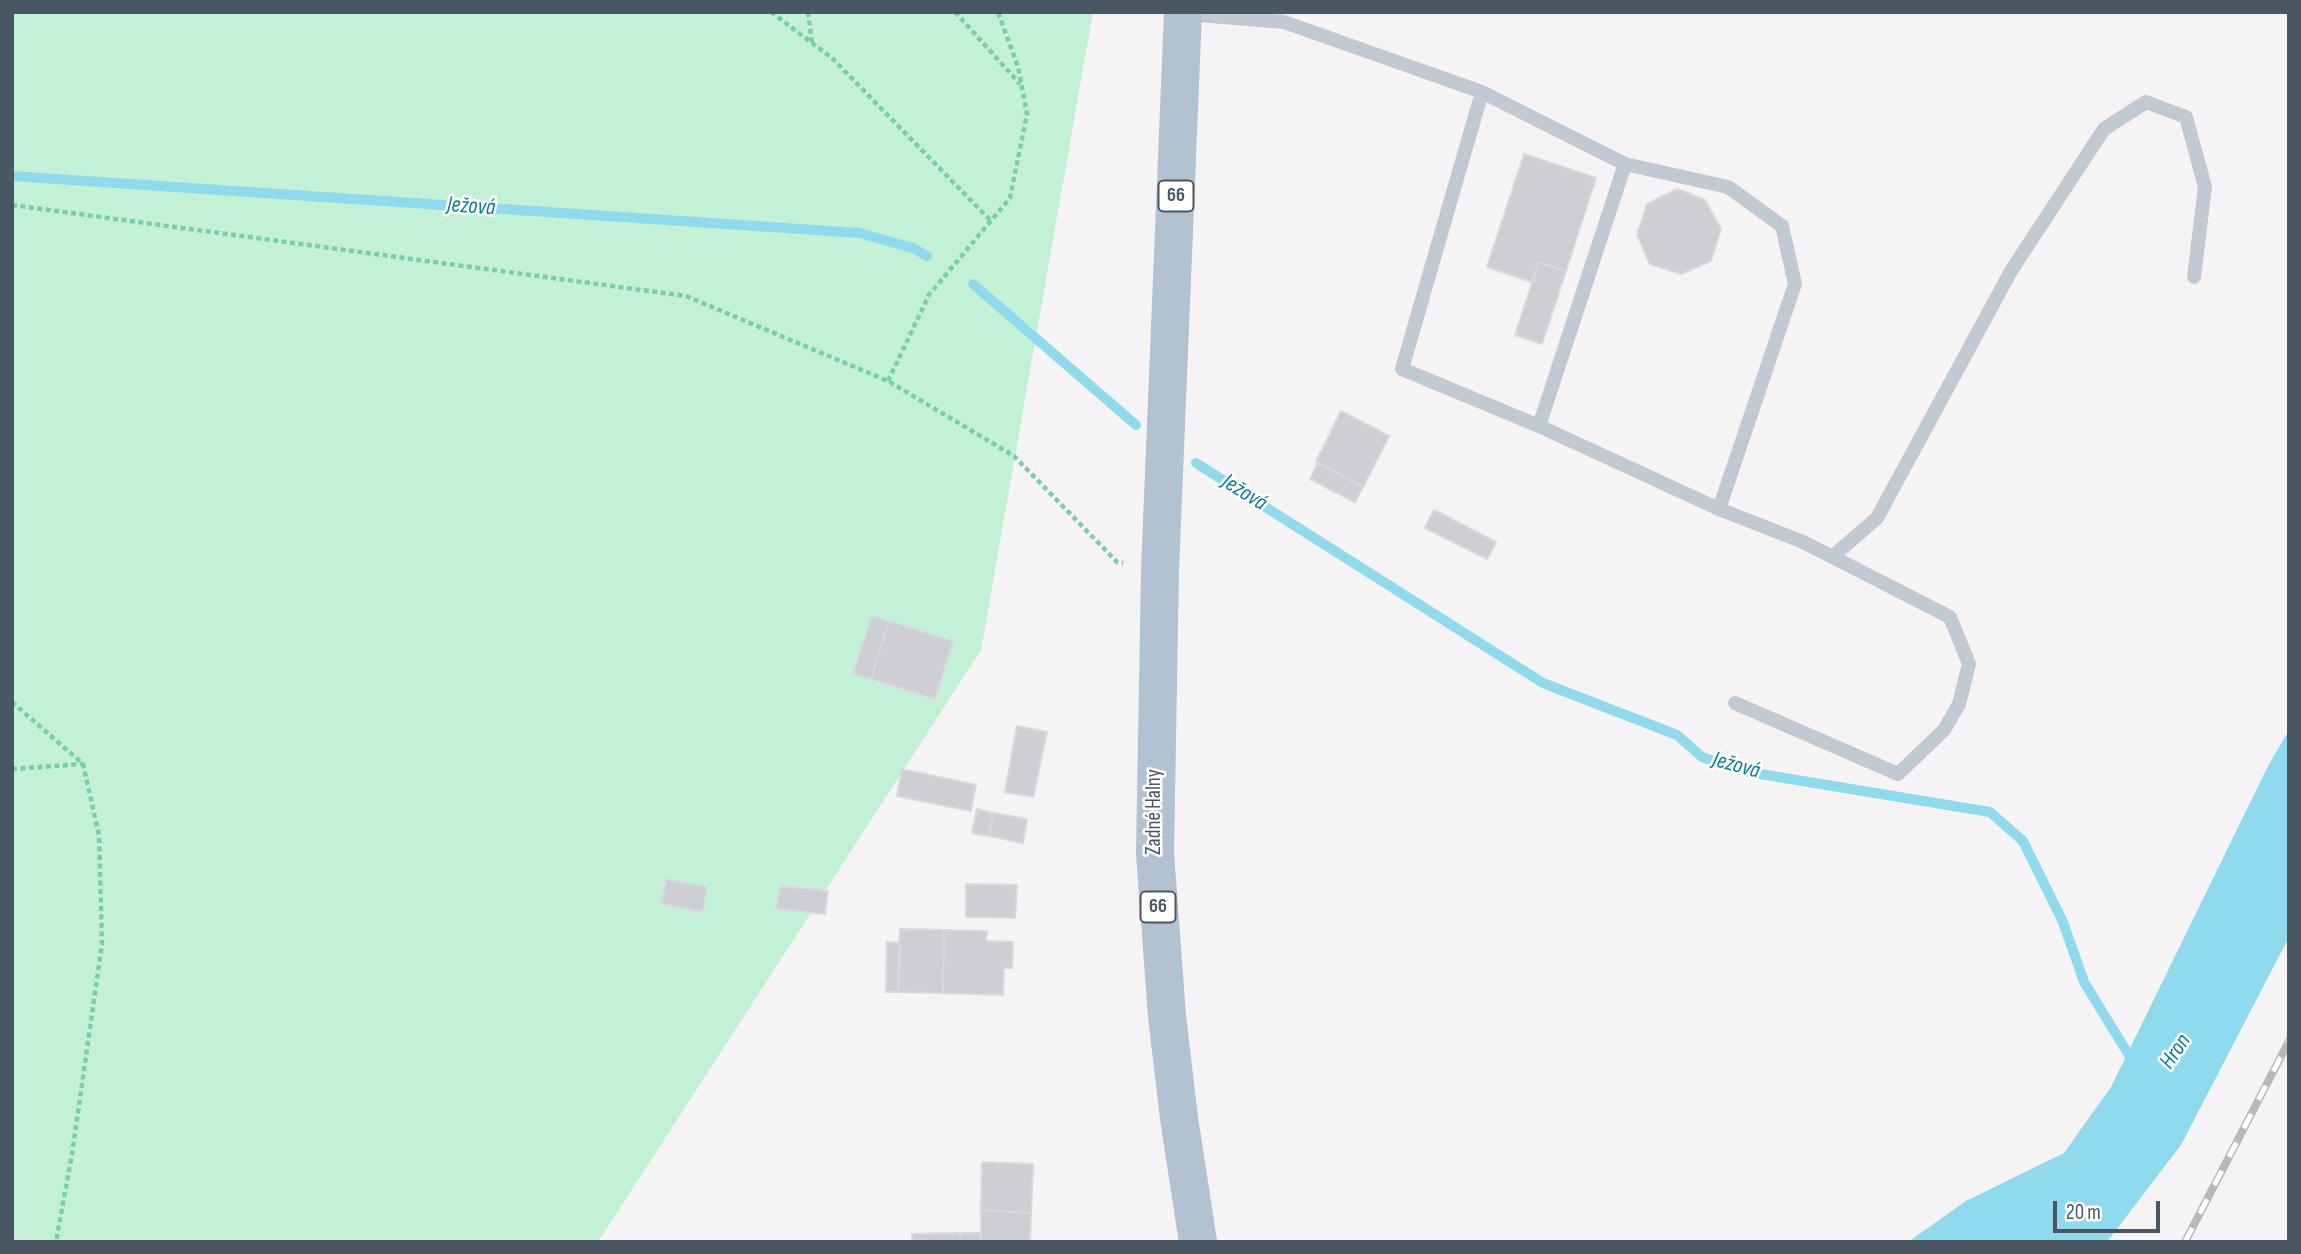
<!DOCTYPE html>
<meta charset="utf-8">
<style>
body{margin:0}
#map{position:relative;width:2301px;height:1254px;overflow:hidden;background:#f5f3f3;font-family:"Sofia Sans Condensed",sans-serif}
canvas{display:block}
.frame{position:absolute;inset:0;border:14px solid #4a5661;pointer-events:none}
.scale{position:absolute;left:2053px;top:1201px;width:107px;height:32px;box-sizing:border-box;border:4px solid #4a5661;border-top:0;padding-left:9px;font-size:21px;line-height:24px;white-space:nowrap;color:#4a5661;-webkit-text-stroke:5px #fff;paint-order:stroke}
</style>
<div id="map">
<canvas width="2301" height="1254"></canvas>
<div class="frame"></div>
<div class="scale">20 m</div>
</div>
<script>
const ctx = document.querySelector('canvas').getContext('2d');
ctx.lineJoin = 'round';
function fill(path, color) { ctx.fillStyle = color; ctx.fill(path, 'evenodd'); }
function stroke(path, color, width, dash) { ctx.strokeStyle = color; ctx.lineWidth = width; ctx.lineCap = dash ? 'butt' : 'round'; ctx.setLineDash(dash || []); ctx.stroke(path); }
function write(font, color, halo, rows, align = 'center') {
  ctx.font = font + ' "Sofia Sans Condensed",sans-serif'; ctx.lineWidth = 5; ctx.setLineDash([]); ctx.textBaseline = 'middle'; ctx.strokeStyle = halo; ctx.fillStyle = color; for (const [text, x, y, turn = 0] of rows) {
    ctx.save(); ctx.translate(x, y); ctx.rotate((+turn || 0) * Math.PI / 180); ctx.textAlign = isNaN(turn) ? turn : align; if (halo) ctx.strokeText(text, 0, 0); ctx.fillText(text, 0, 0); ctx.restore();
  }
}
fill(new Path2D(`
 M 12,12 L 1093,12 L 981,650 L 598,1242 L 12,1242 Z`), '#c3f1d5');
fill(new Path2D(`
 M 2289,730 L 2289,937 L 2181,1145 L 2107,1242 L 1908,1242 L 1966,1201 L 2064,1153 L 2111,1087 L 2268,766 Z`), '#90daee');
stroke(new Path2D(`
 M 12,176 L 859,233 L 913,248 L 927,256
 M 973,284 L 1136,425
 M 1196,463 L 1543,683 L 1677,735 L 1702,757 L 1748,772 L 1990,812 L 2023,841 L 2063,922 L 2084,982 L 2135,1065`), '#90daee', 10);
const building = new Path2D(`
 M 1524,154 L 1596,178 L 1566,271 L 1539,262 L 1532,282 L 1487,267 Z
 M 1677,189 L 1705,200 L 1721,229 L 1711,261 L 1681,274 L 1650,264 L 1637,235 L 1647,204 Z
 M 1539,262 L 1566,271 L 1542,344 L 1515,335 Z
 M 1341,411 L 1389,436 L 1363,487 L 1316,462 Z
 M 1318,463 L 1363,487 L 1355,502 L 1310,479 Z
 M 1434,510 L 1496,542 L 1487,559 L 1425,528 Z
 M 872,616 L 889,621 L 871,679 L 853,674 Z
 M 889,621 L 953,641 L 935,699 L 871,679 Z
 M 1017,726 L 1047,732 L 1033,797 L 1005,792 Z
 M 902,769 L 976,785 L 971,811 L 897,796 Z
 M 977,809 L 993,813 L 989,836 L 972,833 Z
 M 993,813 L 1027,819 L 1023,843 L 989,836 Z
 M 666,879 L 707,887 L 703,912 L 662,904 Z
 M 966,884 L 1017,885 L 1015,918 L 966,917 Z
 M 780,886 L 828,891 L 825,914 L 776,909 Z
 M 900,929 L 944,930 L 943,993 L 898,992 Z
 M 944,930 L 987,931 L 986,941 L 1013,942 L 1012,968 L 1004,968 L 1003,995 L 943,993 Z
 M 887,942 L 900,943 L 898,992 L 886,992 Z
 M 982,1162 L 1033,1164 L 1031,1213 L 981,1210 Z
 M 981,1210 L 1031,1213 L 1030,1242 L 981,1242 Z
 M 960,1233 L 980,1233 L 981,1242 L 960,1242 Z
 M 960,1233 L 960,1242 L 912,1242 L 912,1234 Z`);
fill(building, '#cdcfd5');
stroke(building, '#d7d9de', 2);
stroke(new Path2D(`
 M 771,12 L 832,58 L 991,221
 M 808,12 L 812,43
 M 955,12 L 1020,84
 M 12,205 L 686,296 L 888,381 L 1014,456 L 1117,562 L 1123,563
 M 888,381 L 929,295 L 1010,198 L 1027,114 L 1018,67 L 998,12
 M 12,702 L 83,764 L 99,835 L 102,944 L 72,1154 L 56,1242
 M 12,769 L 83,764`), '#7ad0a6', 4.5, [5, 3.5]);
stroke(new Path2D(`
 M 1185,14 L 1284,22 L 1482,92 L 1402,369 L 1539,426 L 1625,164 L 1482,92
 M 1539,426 L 1719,509 L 1795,284 L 1782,226 L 1728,187 L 1625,164
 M 1719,509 L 1803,542 L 1950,617 L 1969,664 L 1959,704 L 1944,730 L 1898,774 L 1735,703
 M 1832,557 L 1877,518 L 2011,271 L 2104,129 L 2146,102 L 2186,117 L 2205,187 L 2194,277`), '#c1cad2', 14);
stroke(new Path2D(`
 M 1183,12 L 1160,570 L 1155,853 L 1167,1016 L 1179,1118 L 1198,1242`), '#b3c2d1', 38);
const rail = new Path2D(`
 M 2185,1242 L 2289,1041`);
stroke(rail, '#b5b8bd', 8);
stroke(rail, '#fff', 5, [16]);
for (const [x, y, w] of [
 [1176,196,35],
 [1158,907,35]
]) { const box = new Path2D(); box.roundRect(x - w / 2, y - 15.5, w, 31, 5); ctx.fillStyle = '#fff'; ctx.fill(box); stroke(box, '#4a5661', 2); }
write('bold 19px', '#4a5661', null, [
 ["66",1176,196],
 ["66",1158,907]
]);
write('21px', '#4a5661', '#fff', [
 ["Zadné Halny",1155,812,-90]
]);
write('italic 23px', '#0c7c9b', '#fff', [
 ["Ježová",471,207,4],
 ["Ježová",1244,493,32],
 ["Ježová",1736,766,15],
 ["Hron",2176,1052,-56]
]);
</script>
